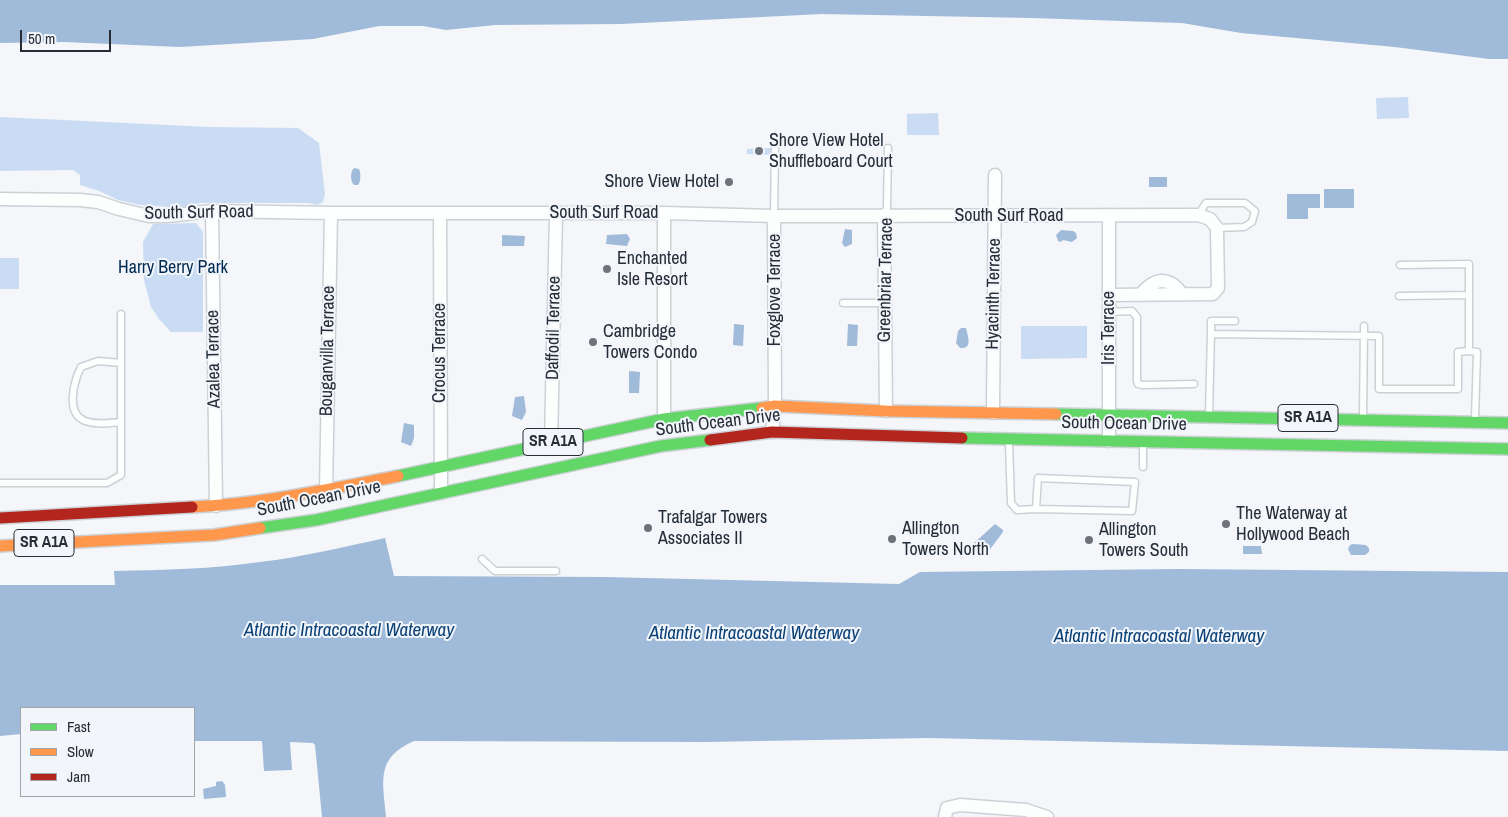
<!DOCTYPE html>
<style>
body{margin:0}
#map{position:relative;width:1508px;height:817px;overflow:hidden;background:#f4f6f9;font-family:"Archivo Narrow",sans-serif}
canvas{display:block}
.legend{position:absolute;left:20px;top:707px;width:175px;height:90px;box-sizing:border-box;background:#f2f6fb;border:1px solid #a0a6ac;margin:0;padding:6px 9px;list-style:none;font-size:15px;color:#262d36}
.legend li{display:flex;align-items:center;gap:10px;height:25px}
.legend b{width:25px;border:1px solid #a0a6ac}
.scale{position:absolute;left:20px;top:30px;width:91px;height:22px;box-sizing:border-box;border:2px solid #262d36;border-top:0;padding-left:6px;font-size:15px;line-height:18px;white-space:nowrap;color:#262d36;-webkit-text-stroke:4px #f2f6fb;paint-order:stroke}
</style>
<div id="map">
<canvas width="1508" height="817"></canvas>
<ul class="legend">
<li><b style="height:6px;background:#63d668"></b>Fast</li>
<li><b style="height:6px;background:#ff974d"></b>Slow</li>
<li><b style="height:6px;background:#b3261e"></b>Jam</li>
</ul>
<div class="scale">50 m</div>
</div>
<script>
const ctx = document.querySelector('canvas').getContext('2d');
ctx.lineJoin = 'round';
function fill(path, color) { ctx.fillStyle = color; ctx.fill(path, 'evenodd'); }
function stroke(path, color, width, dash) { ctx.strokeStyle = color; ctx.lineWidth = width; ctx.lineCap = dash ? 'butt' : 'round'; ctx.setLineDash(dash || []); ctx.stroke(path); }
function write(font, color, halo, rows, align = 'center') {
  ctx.font = font + ' "Archivo Narrow",sans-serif'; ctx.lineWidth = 4; ctx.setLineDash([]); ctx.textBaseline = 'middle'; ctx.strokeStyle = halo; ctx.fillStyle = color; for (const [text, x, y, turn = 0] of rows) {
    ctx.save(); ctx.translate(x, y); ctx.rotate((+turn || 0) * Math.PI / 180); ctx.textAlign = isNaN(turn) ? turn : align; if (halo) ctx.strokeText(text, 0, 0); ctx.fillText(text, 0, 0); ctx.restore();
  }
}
fill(new Path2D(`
 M 1408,97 L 1409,118 L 1377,119 L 1376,98 Z
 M 938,113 L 939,135 L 907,135 L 907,114 Z
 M 0,117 L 210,127 L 298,128 L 319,143 L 325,194 L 323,202 L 317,205 L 309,203 L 200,203 L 182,208 L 140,205 L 118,200 L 99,191 L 80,185 L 80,175 L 73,170 L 0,171 Z
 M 772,148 L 771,155 L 747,154 L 747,149 Z
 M 196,223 L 203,232 L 203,332 L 171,332 L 159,319 L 151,307 L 144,280 L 143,242 L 153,224 Z
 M 0,258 L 19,258 L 19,289 L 0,289 Z
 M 1021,326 L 1087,326 L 1087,358 L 1021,359 Z`), '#c9dcf3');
fill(new Path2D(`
 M 0,0 L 1508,0 L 1508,59 L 1489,59 L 1395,47 L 1241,33 L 1182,23 L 1032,18 L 822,14 L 621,24 L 495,25 L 446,30 L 423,26 L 379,26 L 313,39 L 180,47 L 64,42 L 0,43 Z
 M 354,168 L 359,169 C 361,173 361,182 358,185 L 354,185 C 350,181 350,172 354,168 Z
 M 1149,177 L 1167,177 L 1167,187 L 1149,187 Z
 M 1324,189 L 1354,189 L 1354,208 L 1324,208 Z
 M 1287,194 L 1320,194 L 1320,208 L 1308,208 L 1308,219 L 1287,219 Z
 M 845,229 L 852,230 L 852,244 L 845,247 L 842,243 Z
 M 1061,230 L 1073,231 L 1076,233 L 1077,238 L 1072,242 L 1063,240 L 1061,242 L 1058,241 L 1056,235 Z
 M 627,234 L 630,239 L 627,246 L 606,244 L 607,235 Z
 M 502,235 L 525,236 L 524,246 L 502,246 Z
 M 734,324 L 744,325 L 743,346 L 733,345 Z
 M 848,324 L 858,325 L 857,346 L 847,346 Z
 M 961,328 L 966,328 C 968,337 973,349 960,348 L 956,343 L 958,331 Z
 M 629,371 L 640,372 L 639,393 L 629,393 Z
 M 524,396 L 526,412 L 522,420 L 512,416 L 515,397 Z
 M 404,423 L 414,425 L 414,438 L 411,446 L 401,442 Z
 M 995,524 L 1003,530 L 1003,532 L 985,556 L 977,554 L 973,544 Z
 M 385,538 L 394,576 L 604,577 L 899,584 L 920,572 L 1179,569 L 1508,572 L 1508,751 L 928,738 L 705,742 L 414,741 C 375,758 383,781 386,817 L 322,817 L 315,745 L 313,743 L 290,742 L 292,770 L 264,771 L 262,741 L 194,741 L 194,708 L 21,708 L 21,734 L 0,736 L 0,585 L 115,585 L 114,571 C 163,570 212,569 260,562 C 302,557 344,547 385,538 Z
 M 1353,544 L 1366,545 L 1369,548 L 1369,552 L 1365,555 L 1351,555 L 1348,549 L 1350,545 Z
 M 1243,546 L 1261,546 L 1262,554 L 1243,554 Z
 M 222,781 L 225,785 L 226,797 L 204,799 L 203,789 L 216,786 L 216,782 Z`), '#a0bada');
const lane = new Path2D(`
 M 884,215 L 887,208 L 888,148
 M 1198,215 L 1206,203 L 1245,203 L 1255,211 L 1252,222 L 1244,227 L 1217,228
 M 774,216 L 775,148
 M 1400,265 L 1469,264 L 1469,295
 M 1399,296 L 1469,295 L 1469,351 L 1477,352 L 1475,419
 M 843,303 L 885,303
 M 1109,312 L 1132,311 L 1137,317 L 1137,381 L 1138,384 L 1142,385 L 1194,384
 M 1211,334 L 1211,321 L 1235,321
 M 121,363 L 98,361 L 81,367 C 74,381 65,413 85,421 C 97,425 109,423 121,422
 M 1209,413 L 1211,334 L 1379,336 L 1379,389 L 1458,389 L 1458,352 L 1469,351
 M 1363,416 L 1364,326
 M 1009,443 L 1011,503 L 1017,510 L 1036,509 L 1038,478 L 1135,482 L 1132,511 L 1036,509
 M 1143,443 L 1143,467
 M 0,483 L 107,483 L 121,475 L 121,314
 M 482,559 L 495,571 L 556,571`);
const street = new Path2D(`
 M 0,199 L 80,200 L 98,202 L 119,209 L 149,216 L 167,216 L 212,211 L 331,213 L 664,213 L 774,216 L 1198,215 L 1210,219 L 1217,228 L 1218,288 L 1213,294 L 1109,295
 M 212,211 L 216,506
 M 440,213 L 441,493
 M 884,215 L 886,411
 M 1140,295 C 1154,278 1168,275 1182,294
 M 993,413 L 995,175
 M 664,419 L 664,213
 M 772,432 L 775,406 L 774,216
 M 1109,441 L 1109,215
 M 551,442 L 556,214
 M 326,490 L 331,213
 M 945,817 L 947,808 L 960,805 L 1026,810 L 1047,817`);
const fast = new Path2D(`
 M 1056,414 L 1508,423
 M 962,438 L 1508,449
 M 398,476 L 664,419 L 762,408
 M 260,528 L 316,520 L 661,446 L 710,440`);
const slow = new Path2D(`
 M 762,408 L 775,406 L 886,411 L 1056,414
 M 192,507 C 261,504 330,489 398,476
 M 0,546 L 214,535 L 260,528`);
const jam = new Path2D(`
 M 710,440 L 772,432 L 962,438
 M 0,518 L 192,507`);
stroke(lane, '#ccd1d6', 9);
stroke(street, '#ccd1d6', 15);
stroke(fast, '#ccd1d6', 14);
stroke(slow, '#ccd1d6', 14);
stroke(jam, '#ccd1d6', 14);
stroke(lane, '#fdfefe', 6);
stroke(street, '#fdfefe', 12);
stroke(fast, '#63d668', 11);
stroke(slow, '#ff974d', 11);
stroke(jam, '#b3261e', 11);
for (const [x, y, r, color] of [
 [759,151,5,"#6e737a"],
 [729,182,5,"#6e737a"],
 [607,269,5,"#6e737a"],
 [593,342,5,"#6e737a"],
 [1226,524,5,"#6e737a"],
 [648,528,5,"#6e737a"],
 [892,539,5,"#6e737a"],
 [1089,540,5,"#6e737a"]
]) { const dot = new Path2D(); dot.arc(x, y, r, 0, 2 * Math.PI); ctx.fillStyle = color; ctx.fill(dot); stroke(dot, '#f2f6fb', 2); }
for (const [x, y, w] of [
 [1308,418,60],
 [553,442,60],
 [44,543,60]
]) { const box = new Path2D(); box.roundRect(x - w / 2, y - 13.5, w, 27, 4); ctx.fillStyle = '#f2f6fb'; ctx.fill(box); stroke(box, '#262d36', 1); }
write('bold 16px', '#262d36', null, [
 ["SR A1A",1308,418],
 ["SR A1A",553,442],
 ["SR A1A",44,543]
]);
write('18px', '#262d36', '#f2f6fb', [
 ["Shore View Hotel",769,141],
 ["Shuffleboard Court",769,162],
 ["Shore View Hotel",719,182,"right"],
 ["Enchanted",617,259],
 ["Isle Resort",617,280],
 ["Cambridge",603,332],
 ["Towers Condo",603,353],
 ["The Waterway at",1236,514],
 ["Hollywood Beach",1236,535],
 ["Trafalgar Towers",658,518],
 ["Associates II",658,539],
 ["Allington",902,529],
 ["Towers North",902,550],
 ["Allington",1099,530],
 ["Towers South",1099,551]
], 'left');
write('18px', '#262d36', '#f2f6fb', [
 ["South Surf Road",199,213,-1],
 ["South Surf Road",604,213],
 ["South Surf Road",1009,216],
 ["Greenbriar Terrace",886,280,-89],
 ["Foxglove Terrace",775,290,-90],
 ["Hyacinth Terrace",994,294,-89],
 ["Daffodil Terrace",554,328,-89],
 ["Iris Terrace",1109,328,-90],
 ["Bouganvilla Terrace",328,351,-89],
 ["Crocus Terrace",440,353,-90],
 ["Azalea Terrace",214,359,-91],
 ["South Ocean Drive",718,423,-7],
 ["South Ocean Drive",1124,424,1],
 ["South Ocean Drive",319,499,-11]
]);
write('18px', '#012951', '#f2f6fb', [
 ["Harry Berry Park",173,268]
]);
write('italic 19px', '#0b4177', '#f2f6fb', [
 ["Atlantic Intracoastal Waterway",349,631],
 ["Atlantic Intracoastal Waterway",754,634],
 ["Atlantic Intracoastal Waterway",1159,637]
]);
</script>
